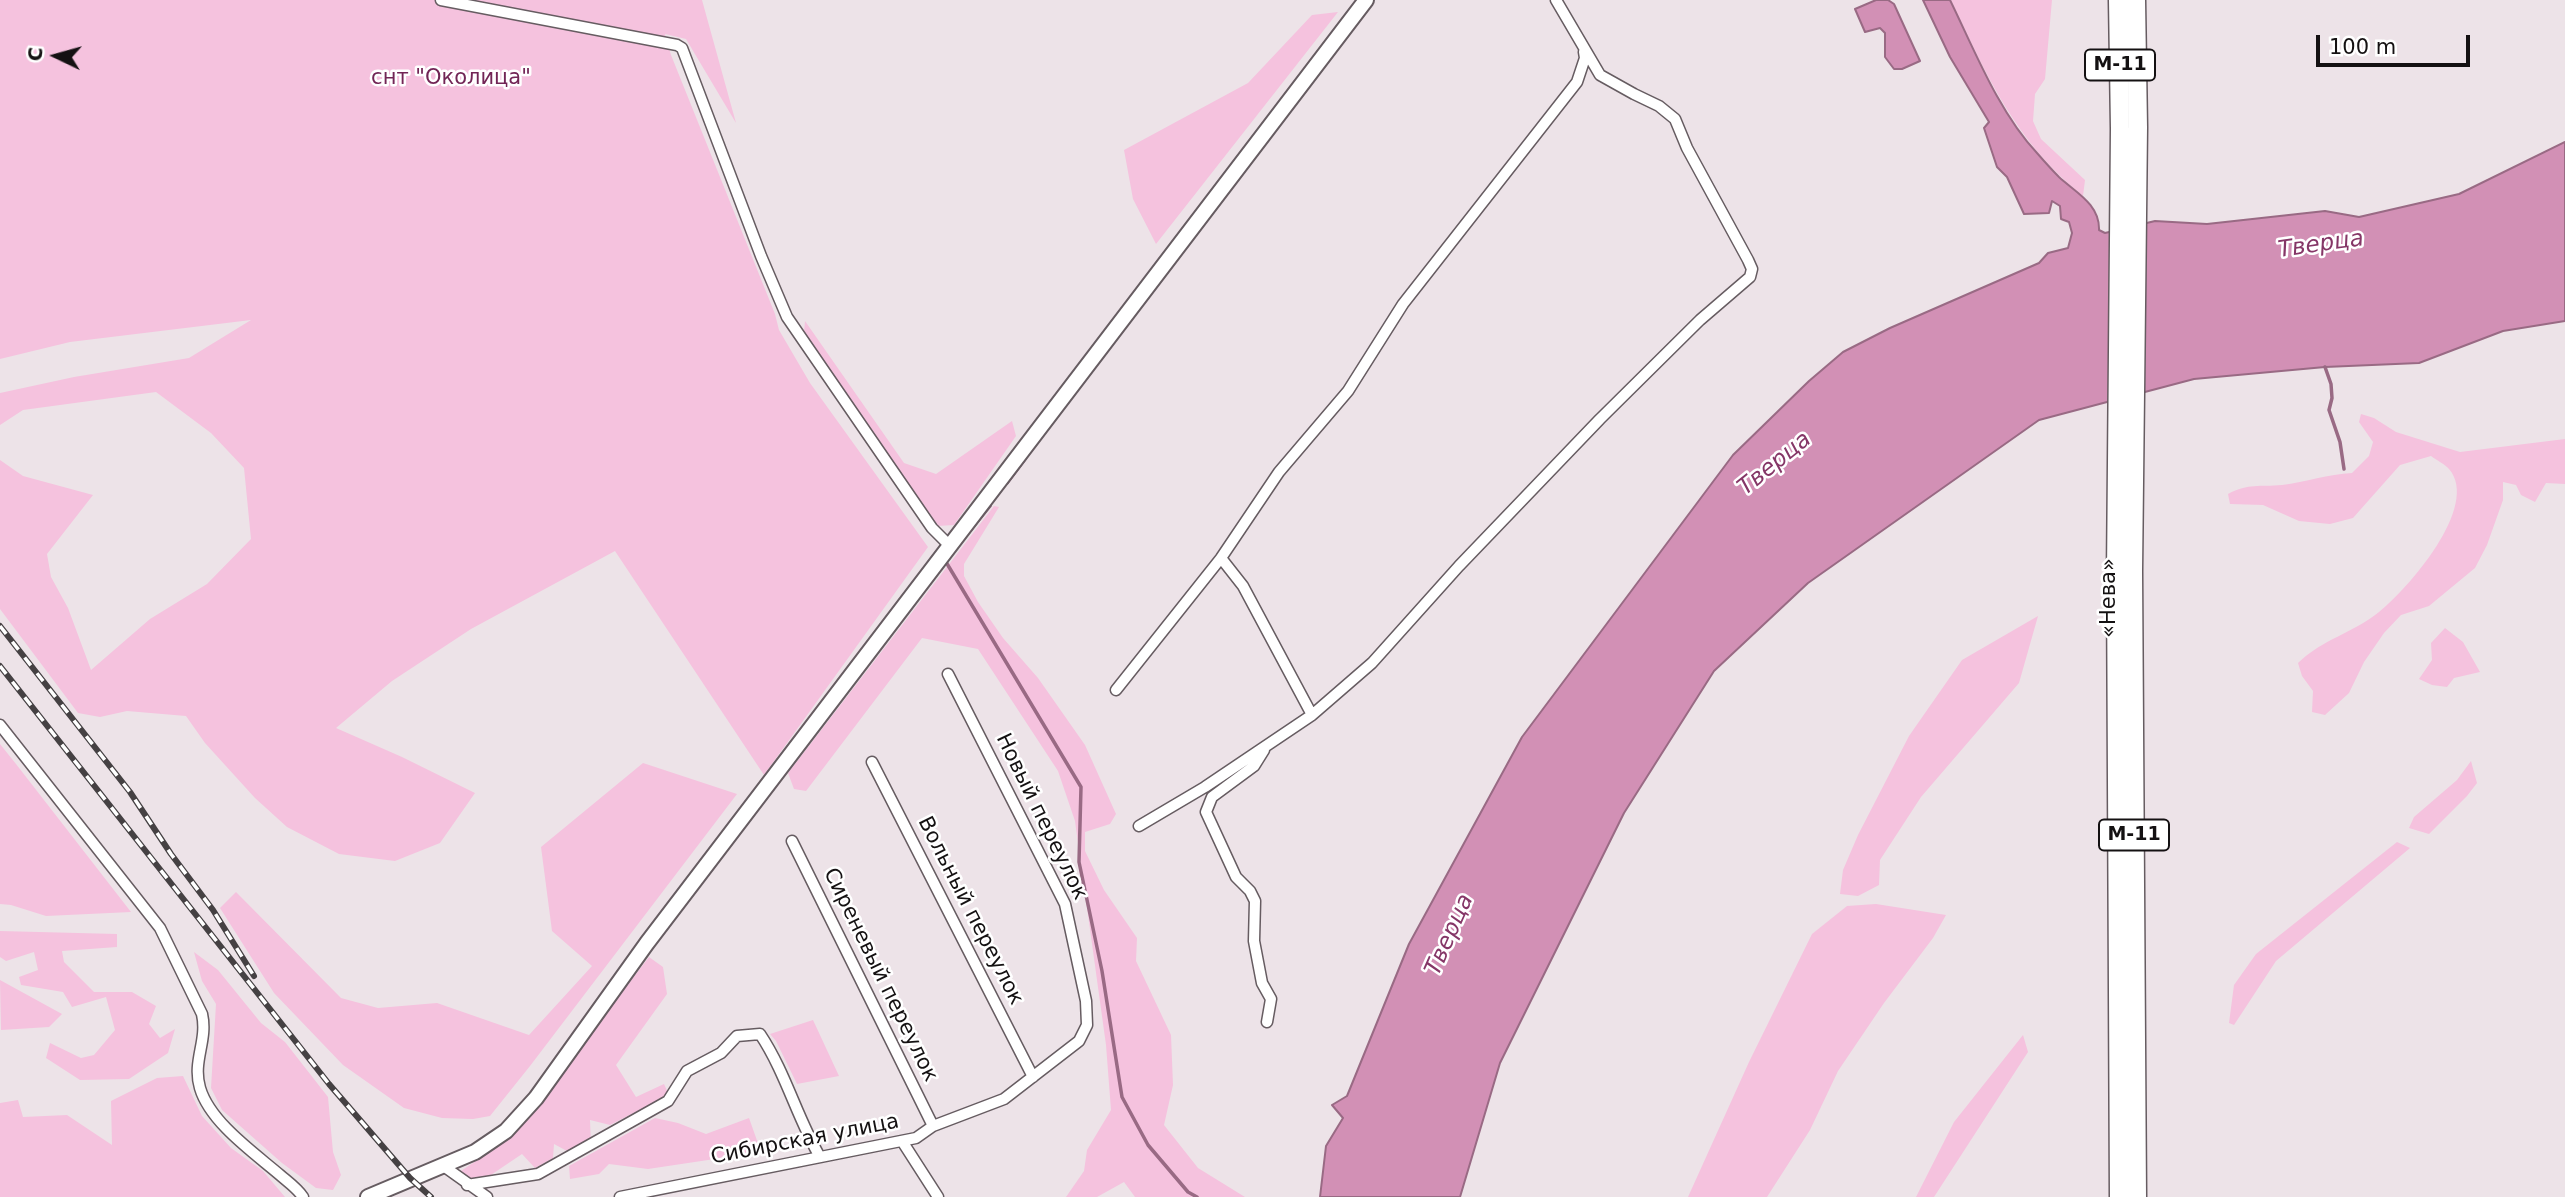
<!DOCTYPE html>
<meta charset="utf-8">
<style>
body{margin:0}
#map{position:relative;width:2565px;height:1197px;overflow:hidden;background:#ede3e8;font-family:"DejaVu Sans",sans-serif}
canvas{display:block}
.north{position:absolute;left:21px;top:21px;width:70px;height:70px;-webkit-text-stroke:5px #fff;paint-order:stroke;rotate:275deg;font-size:19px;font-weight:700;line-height:28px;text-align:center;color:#141112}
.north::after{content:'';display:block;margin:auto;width:24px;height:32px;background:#141112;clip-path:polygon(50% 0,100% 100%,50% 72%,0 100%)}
.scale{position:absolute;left:2316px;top:35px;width:154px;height:32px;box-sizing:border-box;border:4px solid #141112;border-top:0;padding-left:9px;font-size:21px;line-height:24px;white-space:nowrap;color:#141112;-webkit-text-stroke:5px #fff;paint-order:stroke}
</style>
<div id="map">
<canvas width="2565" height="1197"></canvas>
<div class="north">С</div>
<div class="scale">100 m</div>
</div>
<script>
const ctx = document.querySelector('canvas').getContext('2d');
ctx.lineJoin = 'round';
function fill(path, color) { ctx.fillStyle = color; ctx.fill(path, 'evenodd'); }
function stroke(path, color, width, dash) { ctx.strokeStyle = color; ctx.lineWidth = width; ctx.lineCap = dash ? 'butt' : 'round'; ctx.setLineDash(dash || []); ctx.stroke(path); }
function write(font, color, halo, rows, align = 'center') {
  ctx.font = font + ' "DejaVu Sans",sans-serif'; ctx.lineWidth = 5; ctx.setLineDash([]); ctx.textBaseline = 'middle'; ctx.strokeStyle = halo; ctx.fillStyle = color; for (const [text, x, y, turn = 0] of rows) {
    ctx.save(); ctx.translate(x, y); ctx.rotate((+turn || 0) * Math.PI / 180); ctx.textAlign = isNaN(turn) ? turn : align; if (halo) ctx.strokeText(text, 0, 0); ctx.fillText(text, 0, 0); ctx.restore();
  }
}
fill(new Path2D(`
 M 0,0 L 702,0 L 736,123 L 686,39 L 665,34 L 671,55 L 775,314 L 779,330 L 810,383 L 928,547 L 764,775 L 615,551 L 471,629 L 392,681 L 336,728 L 402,757 L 475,793 L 440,843 L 395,861 L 339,854 L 287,827 L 255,798 L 205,743 L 186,716 L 127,711 L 100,717 L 78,713 L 0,609 L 0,460 L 23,476 L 93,495 L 47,554 L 51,577 L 68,608 L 91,670 L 150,619 L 207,584 L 251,539 L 244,468 L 211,433 L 156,392 L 23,410 L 0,425 L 0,393 L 74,377 L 189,358 L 251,320 L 70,342 L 0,359 Z
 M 1950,0 L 2052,0 L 2045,79 L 2035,94 L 2033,121 L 2041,139 L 2085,180 L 2083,196 C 2015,142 1987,75 1950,0 Z
 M 1338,12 L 1156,244 L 1133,199 L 1124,150 L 1248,83 L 1312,15 Z
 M 805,321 L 904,463 L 936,474 L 1012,421 L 1016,436 L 954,525 L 937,526 L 804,333 Z
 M 2361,414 L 2374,418 L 2396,432 L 2460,452 L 2565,439 L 2565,484 L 2546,483 L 2535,502 L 2521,495 L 2516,485 L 2503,482 L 2503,500 L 2487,545 L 2475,568 L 2429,606 L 2401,615 L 2384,633 L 2364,662 L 2349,693 L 2325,715 L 2312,712 L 2313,691 L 2302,676 L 2298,663 C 2323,639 2353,633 2379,612 C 2407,590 2481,506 2449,469 C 2445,464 2436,460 2431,456 L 2400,465 L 2353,518 L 2330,524 L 2299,521 L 2263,505 L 2230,504 L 2228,494 C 2249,483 2259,487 2282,485 C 2306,482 2328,474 2352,473 L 2369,456 L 2373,442 L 2359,422 Z
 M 994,506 L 999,507 L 964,564 L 964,576 L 978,602 L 1003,638 L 1038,678 L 1085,745 L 1116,814 L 1110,824 L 1085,832 L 1085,851 L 1104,890 L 1137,938 L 1136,961 L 1171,1035 L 1173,1085 L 1164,1125 L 1198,1168 L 1245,1197 L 1135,1197 L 1124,1182 L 1097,1197 L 1066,1197 L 1084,1171 L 1087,1150 L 1111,1110 L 1106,1045 L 1075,821 L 1058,771 L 978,649 L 922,638 L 806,791 L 794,789 L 788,773 Z
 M 2038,616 L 2019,683 L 1921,797 L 1880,860 L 1879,885 L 1858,896 L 1840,894 L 1843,870 L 1858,835 L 1909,736 L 1962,660 Z
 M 2445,628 L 2463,642 L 2480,672 L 2454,678 L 2447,687 L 2432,685 L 2419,679 L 2432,660 L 2431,643 Z
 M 0,744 L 16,764 L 131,912 L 46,916 L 11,905 L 0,904 Z
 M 2471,761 L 2477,783 L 2467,796 L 2429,834 L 2409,828 L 2414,817 L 2457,780 Z
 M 643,763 L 737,794 L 530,1066 L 490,1116 L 473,1119 L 442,1118 L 404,1108 L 343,1065 L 274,993 L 220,908 L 236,892 L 341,998 L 378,1008 L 437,1003 L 529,1035 L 592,966 L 552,931 L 541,847 Z
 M 2397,842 L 2410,848 L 2276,961 L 2234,1025 L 2229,1023 L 2234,985 L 2256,954 Z
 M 1876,904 L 1946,915 L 1933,938 L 1884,1003 L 1838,1071 L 1810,1130 L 1767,1197 L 1688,1197 L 1749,1062 L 1812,934 L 1847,906 Z
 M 0,931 L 117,934 L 117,947 L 62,951 L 64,962 L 94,992 L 132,992 L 156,1006 L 149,1024 L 160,1038 L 175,1029 L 168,1053 L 129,1079 L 80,1080 L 46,1058 L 50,1043 L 81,1058 L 94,1055 L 115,1030 L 106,997 L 72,1007 L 63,992 L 21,985 L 19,977 L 38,970 L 34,952 L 6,961 L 0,957 Z
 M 194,952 L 218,970 L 261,1023 L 285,1042 L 328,1097 L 333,1152 L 341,1175 L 333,1190 L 316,1188 L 282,1163 L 222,1110 L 211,1088 L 216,1004 L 202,981 Z
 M 649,957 L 663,967 L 667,994 L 616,1065 L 636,1097 L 664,1084 L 669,1095 L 610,1125 L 590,1120 L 591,1145 L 567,1151 L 554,1144 L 553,1158 L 535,1168 L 522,1154 L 479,1183 L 458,1173 L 510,1138 Z
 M 0,980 L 62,1014 L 49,1027 L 1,1030 Z
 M 813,1020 L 839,1076 L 797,1084 L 776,1041 L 770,1034 Z
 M 2023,1035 L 2028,1052 L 1934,1197 L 1916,1197 L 1954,1122 Z
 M 183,1076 L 202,1116 L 231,1148 L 263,1171 L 285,1197 L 0,1197 L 0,1103 L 18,1100 L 23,1117 L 67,1115 L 112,1145 L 111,1101 L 157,1078 Z
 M 655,1118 L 678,1123 L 706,1134 L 749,1118 L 760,1149 L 728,1157 L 648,1169 L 609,1164 L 599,1174 L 570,1179 L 569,1166 Z`), '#f5c2de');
const water = new Path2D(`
 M 1876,0 L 1888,0 L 1894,4 L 1920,61 L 1902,69 L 1894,69 L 1885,57 L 1885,33 L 1880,28 L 1865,32 L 1855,9 Z
 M 1923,0 L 1950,0 C 1974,49 1999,113 2037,153 C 2044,161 2051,169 2059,177 C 2075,192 2100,204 2099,230 L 2105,233 L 2155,221 L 2207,224 L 2325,211 L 2359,217 L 2459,194 L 2565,142 L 2565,321 L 2503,331 L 2419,363 L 2325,367 L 2194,379 L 2039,420 L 1808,583 L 1714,671 L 1624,813 L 1500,1063 L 1460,1197 L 1320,1197 L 1326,1146 L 1343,1118 L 1332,1105 L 1347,1096 L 1409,944 L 1522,737 L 1733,455 L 1809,381 L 1843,352 L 1890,328 L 2039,263 L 2048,253 L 2068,248 L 2072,233 L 2069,222 L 2061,219 L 2060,206 L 2052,201 L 2049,213 L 2024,214 L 2007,177 L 1997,167 L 1984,128 L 1989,122 L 1950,57 Z`);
fill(water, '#d290b5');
stroke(water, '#996a84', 2);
stroke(new Path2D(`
 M 2325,367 L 2331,384 L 2332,398 L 2329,410 L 2340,442 L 2344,469
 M 1007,483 L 1025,459
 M 969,532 L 990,506
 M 946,562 L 1081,787 L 1079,862 L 1102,971 L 1122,1097 L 1148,1145 L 1188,1192 L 1197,1197`), '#996a84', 3.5);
const minor = new Path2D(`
 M 441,0 L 677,45 L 682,48 L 761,256 L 787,317 L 932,528 L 949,545
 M 1221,558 L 1243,586 L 1312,715
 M 1116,690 L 1221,558 L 1279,472 L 1348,391 L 1403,304 L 1577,82 L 1585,58 L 1584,52
 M 0,725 L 160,928 L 202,1014 C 208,1041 192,1061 200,1088 C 210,1122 253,1152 280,1175 C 288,1182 297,1188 303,1197
 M 1264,750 L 1254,766 L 1212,797 L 1206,812 L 1236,877 L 1250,891 L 1255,901 L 1254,941 L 1262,983 L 1271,999 L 1267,1022
 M 872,762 L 1033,1077
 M 1139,826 L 1205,787 L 1312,715 L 1372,663 L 1459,566 L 1600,419 L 1700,320 L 1750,277 L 1752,269 L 1748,260 L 1687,148 L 1675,119 L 1659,106 L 1634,94 L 1600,75 L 1556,0
 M 792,841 L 933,1126
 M 902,1141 L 938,1197
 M 442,1165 L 487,1197
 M 467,1185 L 538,1174 L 668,1101 L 687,1071 L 721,1053 L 737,1036 L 760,1034 C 786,1073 797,1118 820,1157
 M 620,1197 L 916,1138 L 933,1126 L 1004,1099 L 1079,1041 L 1087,1025 L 1086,1001 L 1065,904 L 948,674`);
const secondary = new Path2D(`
 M 368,1197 L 475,1152 L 506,1131 L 536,1098 L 647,943 L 1366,0`);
const motorway = new Path2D(`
 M 2118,0 L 2120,129 L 2116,573 L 2119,1197
 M 2136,0 L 2138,127 L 2133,571 L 2137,1197`);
stroke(minor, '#665c61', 13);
stroke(secondary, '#665c61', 18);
stroke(motorway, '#665c61', 21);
stroke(minor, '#fff', 10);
stroke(secondary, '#fff', 14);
stroke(motorway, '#fff', 18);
const rail = new Path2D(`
 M 0,626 L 130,792 L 171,854 L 213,910 L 254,976
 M 0,666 L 329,1084 L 410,1178 L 431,1197`);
stroke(rail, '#454143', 6);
stroke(rail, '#fff', 3.5, [10]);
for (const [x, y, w] of [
 [2120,65,70],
 [2134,835,70]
]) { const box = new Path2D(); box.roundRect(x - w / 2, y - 15.5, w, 31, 5); ctx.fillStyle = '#fff'; ctx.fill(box); stroke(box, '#141112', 2); }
write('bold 19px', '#141112', null, [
 ["М-11",2120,65],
 ["М-11",2134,835]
]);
write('21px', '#722556', '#fff', [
 ["снт \"Околица\"",451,79]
]);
write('21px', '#141112', '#fff', [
 ["«Нева»",2110,598,-90],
 ["Новый переулок",1041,817,64],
 ["Вольный переулок",970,911,63],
 ["Сиреневый переулок",880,975,64],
 ["Сибирская улица",805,1140,-11]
]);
write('italic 23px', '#853667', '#fff', [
 ["Тверца",2321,245,-8],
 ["Тверца",1775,464,-39],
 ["Тверца",1450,935,-66]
]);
</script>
